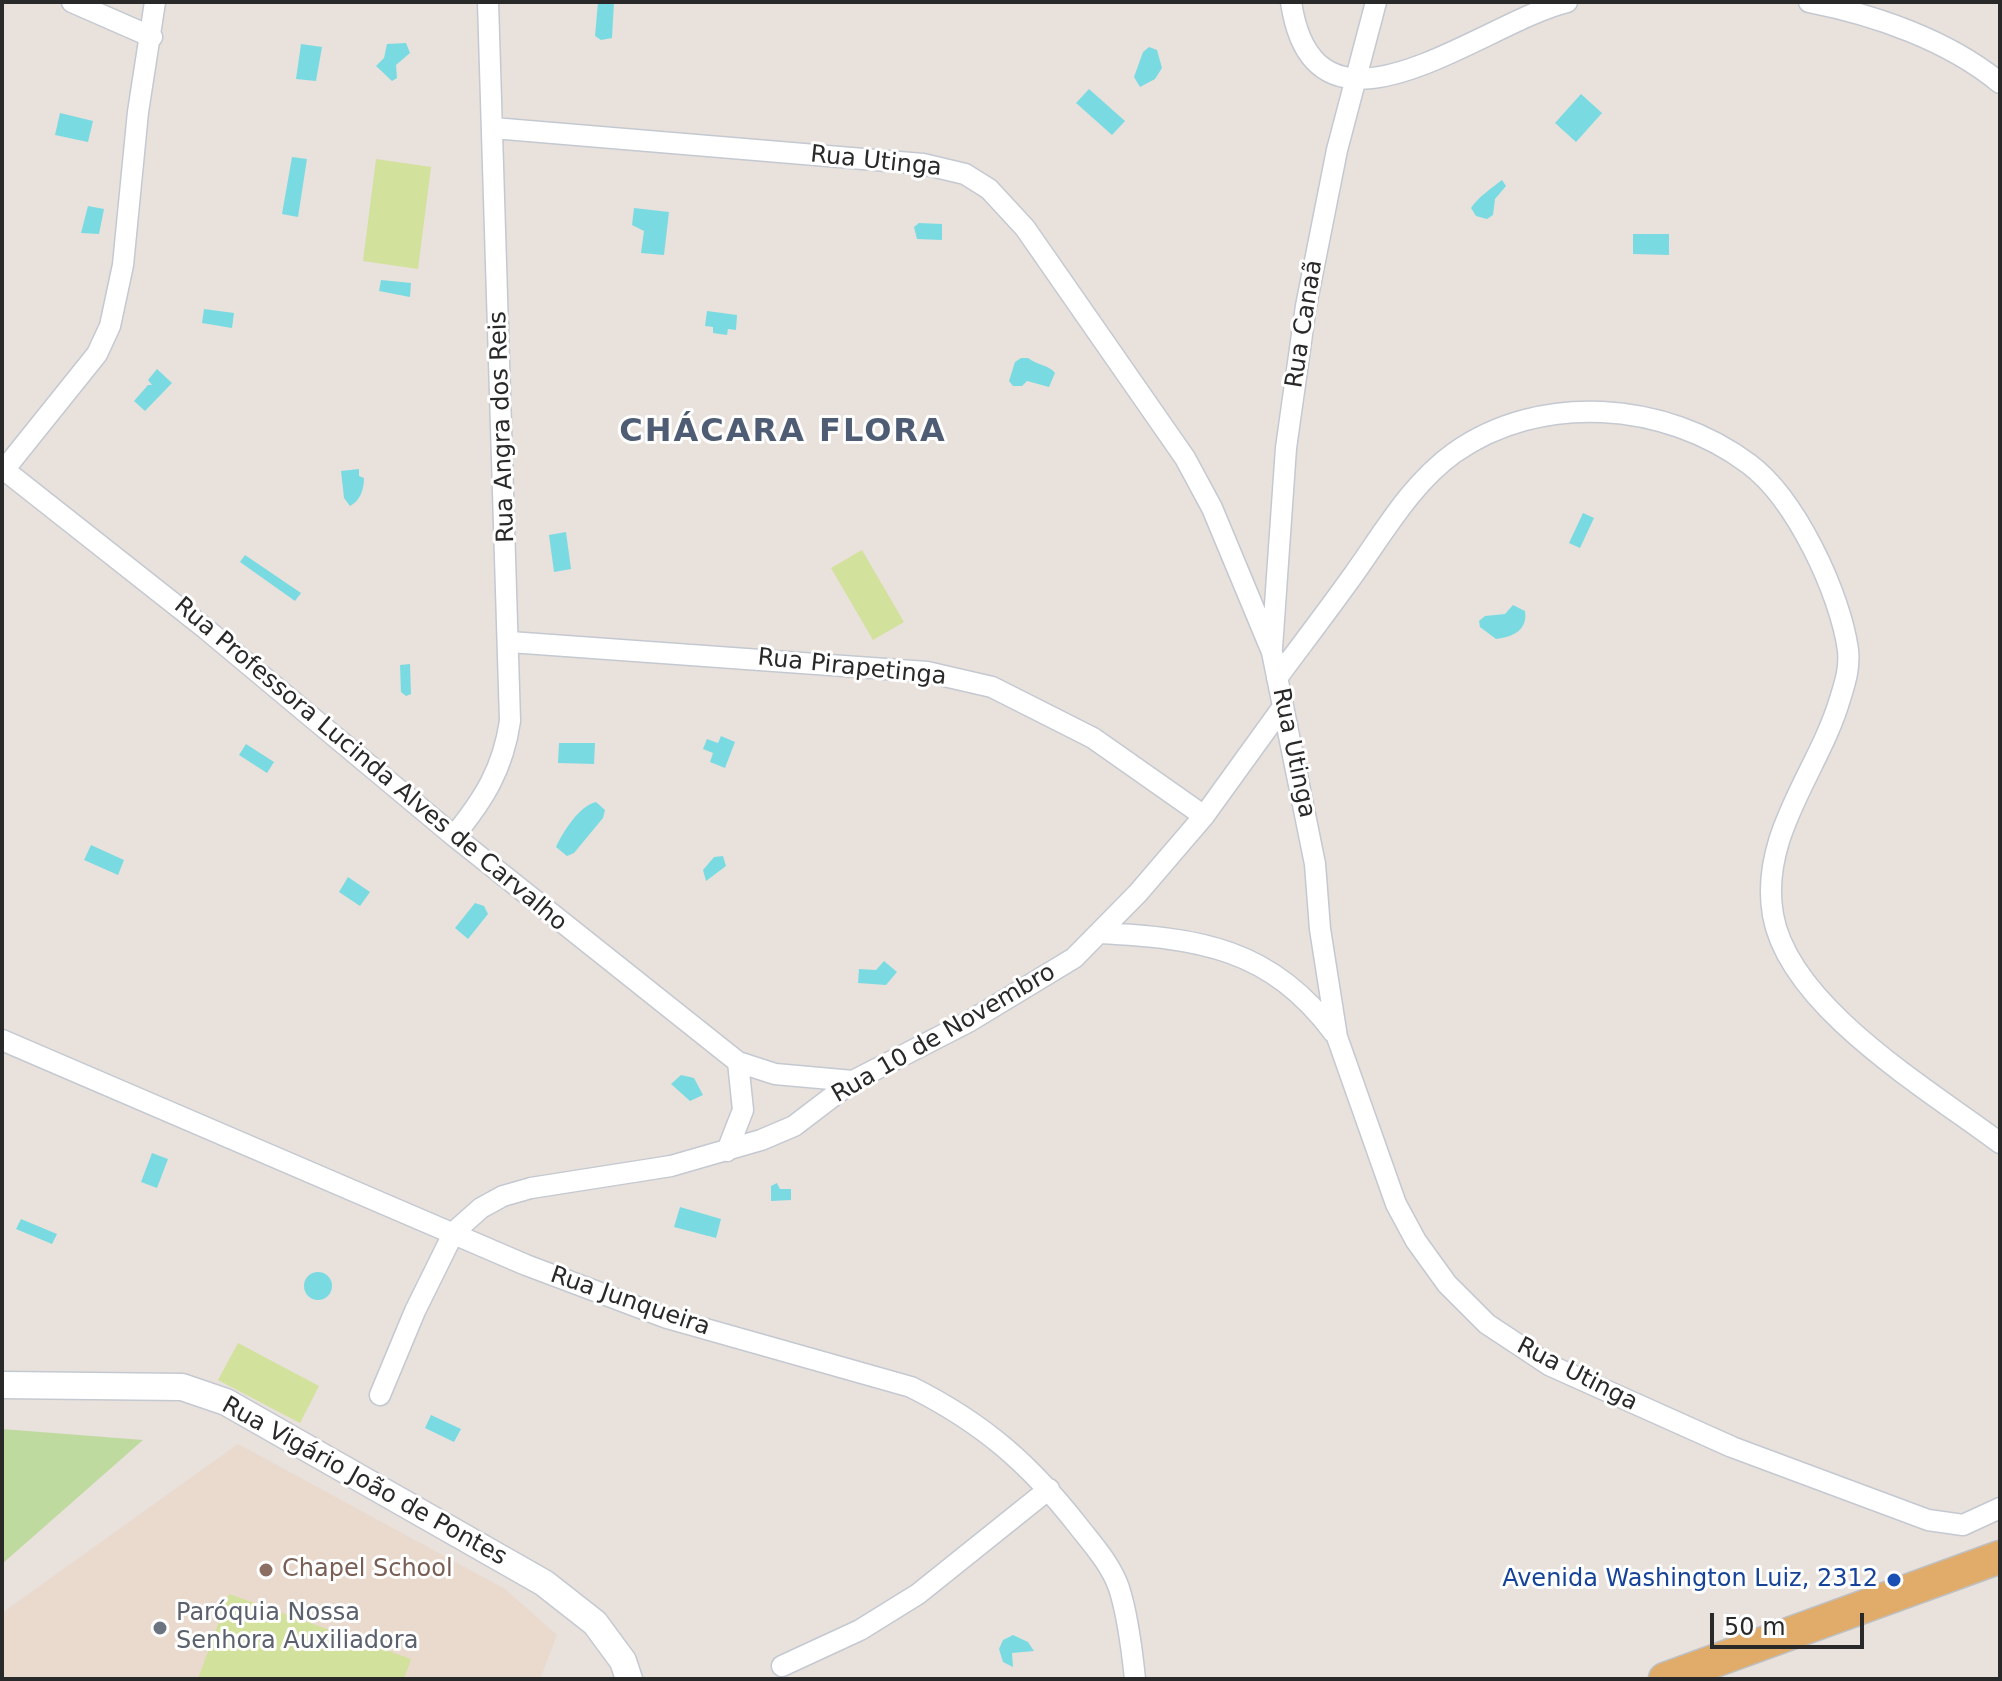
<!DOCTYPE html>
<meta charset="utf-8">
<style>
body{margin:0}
#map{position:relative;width:2002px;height:1681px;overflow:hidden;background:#e9e1dc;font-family:"DejaVu Sans",sans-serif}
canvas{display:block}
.frame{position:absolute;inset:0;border:4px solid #292929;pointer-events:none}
.scale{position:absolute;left:1710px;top:1613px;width:154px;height:36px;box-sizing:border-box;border:4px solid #292929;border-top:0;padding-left:10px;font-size:24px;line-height:28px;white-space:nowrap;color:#292929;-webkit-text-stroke:6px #fff;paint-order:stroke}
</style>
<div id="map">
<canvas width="2002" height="1681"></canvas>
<div class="frame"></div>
<div class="scale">50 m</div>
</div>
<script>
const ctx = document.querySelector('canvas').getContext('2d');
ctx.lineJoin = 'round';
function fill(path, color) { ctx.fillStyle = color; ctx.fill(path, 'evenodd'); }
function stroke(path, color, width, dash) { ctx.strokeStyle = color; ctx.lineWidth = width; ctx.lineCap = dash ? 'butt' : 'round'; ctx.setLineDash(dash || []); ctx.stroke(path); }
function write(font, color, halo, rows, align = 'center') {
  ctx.font = font + ' "DejaVu Sans",sans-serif'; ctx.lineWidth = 6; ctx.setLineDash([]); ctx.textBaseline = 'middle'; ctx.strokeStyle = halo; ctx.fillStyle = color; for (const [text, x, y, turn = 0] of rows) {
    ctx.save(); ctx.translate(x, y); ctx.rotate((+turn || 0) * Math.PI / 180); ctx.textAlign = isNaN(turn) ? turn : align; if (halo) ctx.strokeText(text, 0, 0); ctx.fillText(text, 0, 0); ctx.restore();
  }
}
fill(new Path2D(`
 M 238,1444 L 505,1589 L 557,1635 L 540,1679 L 2,1679 L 2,1613 Z`), '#e9dacd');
fill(new Path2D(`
 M 2,1429 L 143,1440 L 2,1564 Z`), '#bfda9e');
fill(new Path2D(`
 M 376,159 L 431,167 L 418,269 L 363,261 Z
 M 862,550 L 904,622 L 873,640 L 831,568 Z
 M 238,1343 L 319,1386 L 300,1423 L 218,1380 Z
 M 229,1594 L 411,1659 L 404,1679 L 198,1679 Z`), '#d2e19b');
fill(new Path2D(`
 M 598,2 L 614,2 L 612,38 L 601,40 L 595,36 Z
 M 406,43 L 410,53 L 396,65 L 397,78 L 392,81 L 376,66 L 384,58 L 387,44 Z
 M 301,44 L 322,47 L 316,81 L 296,79 Z
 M 1149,47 L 1157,50 L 1162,68 L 1155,79 L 1140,87 L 1134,77 L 1143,52 Z
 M 1089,89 L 1125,121 L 1112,135 L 1076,103 Z
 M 1581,94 L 1602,113 L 1576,142 L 1555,123 Z
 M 60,113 L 93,121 L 88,142 L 55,135 Z
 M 292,157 L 307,159 L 298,217 L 282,214 Z
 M 1502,180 L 1506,186 L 1495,199 L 1493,215 L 1487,219 L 1476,216 L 1471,208 C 1477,198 1493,187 1502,180 Z
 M 88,206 L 104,209 L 99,234 L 81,233 Z
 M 634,208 L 669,212 L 664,255 L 641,253 L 644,231 L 632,225 Z
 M 919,223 L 942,224 L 942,240 L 917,239 L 914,227 Z
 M 1633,234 L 1669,234 L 1669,255 L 1633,254 Z
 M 381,280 L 411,283 L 410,297 L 379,291 Z
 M 204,309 L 234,313 L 232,328 L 202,323 Z
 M 707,311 L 737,315 L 736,330 L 728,329 L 727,335 L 713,333 L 713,327 L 705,326 Z
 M 1021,358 L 1028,358 C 1037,365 1049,365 1055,373 L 1049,387 L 1027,381 L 1022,386 L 1013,386 L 1009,381 L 1015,362 Z
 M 157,369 L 172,383 L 145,411 L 134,401 L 148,385 L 152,385 L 148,380 Z
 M 359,469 L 359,476 L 364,478 C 364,490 360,501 350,506 L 344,498 L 341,471 Z
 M 1583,513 L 1594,518 L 1580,548 L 1569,543 Z
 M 566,532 L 571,569 L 554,572 L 549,535 Z
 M 245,555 L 301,593 L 295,601 L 240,562 Z
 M 1513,605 L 1525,611 C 1528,630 1513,637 1496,639 L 1480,627 L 1479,621 L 1485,616 L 1505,614 Z
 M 410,664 L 411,694 L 406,696 L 401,692 L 400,665 Z
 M 721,736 L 735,742 L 725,768 L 710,762 L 713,753 L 703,749 L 707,739 L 718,743 Z
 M 559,743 L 595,743 L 594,764 L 558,763 Z
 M 246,744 L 274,762 L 267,773 L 239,755 Z
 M 596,802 L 605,810 L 603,818 L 574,853 L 567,856 L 556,847 C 563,832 579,806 596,802 Z
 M 91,845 L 124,860 L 118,875 L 84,860 Z
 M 723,856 L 726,866 L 706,881 L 703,870 L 714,857 Z
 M 348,877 L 370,892 L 360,906 L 339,892 Z
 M 475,903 L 484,906 L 488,914 L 468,939 L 455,928 Z
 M 884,961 L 897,972 L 886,985 L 858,983 L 859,969 L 876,970 Z
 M 681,1075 L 694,1078 L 703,1095 L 690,1101 L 671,1084 Z
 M 152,1153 L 168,1159 L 157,1188 L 141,1182 Z
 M 777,1183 L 780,1189 L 791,1189 L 791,1200 L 771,1201 L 771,1186 Z
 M 680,1207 L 721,1219 L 716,1238 L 674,1227 Z
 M 21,1219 L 57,1234 L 52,1244 L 16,1229 Z
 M304 1286a14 14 0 1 1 28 0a14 14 0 1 1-28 0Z
 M 431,1415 L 461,1429 L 454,1442 L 425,1428 Z
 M 1013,1635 L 1028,1642 L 1034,1651 L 1012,1653 L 1013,1667 L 1003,1662 L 999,1649 L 1003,1640 Z`), '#79dbe1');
const minor = new Path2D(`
 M 72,2 L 152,37
 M 1291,2 C 1315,164 1483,22 1567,2
 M 1809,2 C 1875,15 1948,40 2000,83
 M 493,128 L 923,164 L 965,174 L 989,189 L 1025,228 L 1185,458 L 1212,508 L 1272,652 L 1315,864 L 1320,929 L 1337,1037 L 1396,1204 L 1416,1241 L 1447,1284 L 1487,1324 L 1549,1365 L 1732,1447 L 1928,1520 L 1963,1525 L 2000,1508
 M 2,468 L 206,629 L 454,836 L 738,1062 L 775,1074 L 853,1081
 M 4,470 L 97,354 L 110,326 L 123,265 L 138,112 L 155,2
 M 510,642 L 927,672 L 992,687 L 1093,738 L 1204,816
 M 1272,648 L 1286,448 L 1306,306 L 1337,150 L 1376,2
 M 1277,678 C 1303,643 1329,609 1354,574 C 1384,532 1411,484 1454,453 C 1540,392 1665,401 1749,464 C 1796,499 1840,593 1848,650 C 1850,668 1845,683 1840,699 C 1819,771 1759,835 1773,915 C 1789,1007 1928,1089 2000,1143
 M 454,836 C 484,799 503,769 510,721 L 488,2
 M 1099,933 C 1199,938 1271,948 1334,1033
 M 2,1040 L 526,1265 L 667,1318 L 911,1387 C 983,1423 1030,1464 1079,1527 C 1094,1546 1111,1565 1119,1588 C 1128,1616 1132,1650 1135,1679
 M 727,1151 L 743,1110 L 738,1062
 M 380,1395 L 415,1311 L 454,1232 L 481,1208 L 503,1196 L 531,1188 L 671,1166 L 761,1140 L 794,1126 L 853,1081 L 970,1021 L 1074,958 L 1138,893 L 1204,816 L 1282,708
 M 782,1666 L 860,1630 L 918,1594 L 1049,1489`);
const tertiary = new Path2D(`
 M 2,1385 L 182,1387 L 226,1402 L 544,1583 L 595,1623 L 623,1661 L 629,1679`);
const primary = new Path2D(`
 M 1665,1679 L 2000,1557`);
stroke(minor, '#c4c9d1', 23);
stroke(tertiary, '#c4c9d1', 29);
stroke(primary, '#bfbfbf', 35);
stroke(minor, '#fff', 20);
stroke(tertiary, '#fff', 26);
stroke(primary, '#e1ac69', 32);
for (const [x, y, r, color] of [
 [266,1570,8,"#8d6e63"],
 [1894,1580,8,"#1a4fb4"],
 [160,1628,8,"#6b7280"]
]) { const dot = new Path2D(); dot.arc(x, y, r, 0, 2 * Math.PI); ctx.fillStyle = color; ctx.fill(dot); stroke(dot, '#fff', 3); }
write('24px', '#292929', '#fff', [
 ["Rua Utinga",876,162,6],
 ["Rua Canaã",1305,324,-81],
 ["Rua Angra dos Reis",503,427,-92],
 ["Rua Pirapetinga",852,668,6],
 ["Rua Utinga",1293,753,78],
 ["Rua Professora Lucinda Alves de Carvalho",370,765,40],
 ["Rua 10 de Novembro",944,1034,-30],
 ["Rua Junqueira",630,1302,19],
 ["Rua Utinga",1577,1375,27],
 ["Rua Vigário João de Pontes",364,1482,29]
]);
write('24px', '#785e54', '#fff', [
 ["Chapel School",282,1570]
], 'left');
write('24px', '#164399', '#fff', [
 ["Avenida Washington Luiz, 2312",1878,1580]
], 'right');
write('24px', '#5b616d', '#fff', [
 ["Paróquia Nossa",176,1614],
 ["Senhora Auxiliadora",176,1642]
], 'left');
ctx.letterSpacing = '2px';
write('bold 32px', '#4e5d74', '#fff', [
 ["CHÁCARA FLORA",783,433]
]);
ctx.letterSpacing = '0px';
</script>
